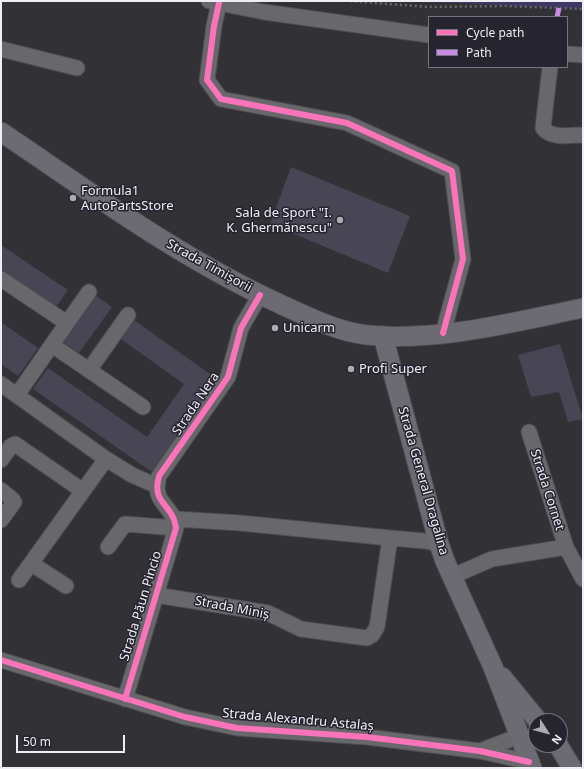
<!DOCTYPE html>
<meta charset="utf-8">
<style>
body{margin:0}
#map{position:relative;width:584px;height:769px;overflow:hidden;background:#313136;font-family:"Noto Sans",sans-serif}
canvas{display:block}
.frame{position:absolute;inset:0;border:2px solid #efeef6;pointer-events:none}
.legend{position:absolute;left:428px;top:16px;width:140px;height:52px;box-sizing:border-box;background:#25242f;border:1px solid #76757f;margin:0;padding:5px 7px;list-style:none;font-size:12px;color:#efeef6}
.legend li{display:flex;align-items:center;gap:8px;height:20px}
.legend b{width:20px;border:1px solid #76757f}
.north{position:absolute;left:528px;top:713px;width:40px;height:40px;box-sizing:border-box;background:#25242f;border:1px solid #76757f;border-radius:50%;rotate:126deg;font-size:11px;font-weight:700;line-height:16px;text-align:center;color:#efeef6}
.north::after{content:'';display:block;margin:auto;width:14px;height:18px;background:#acacb3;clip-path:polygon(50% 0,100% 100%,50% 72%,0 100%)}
.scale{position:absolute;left:16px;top:735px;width:109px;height:18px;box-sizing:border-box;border:2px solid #efeef6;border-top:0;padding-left:5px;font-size:12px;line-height:14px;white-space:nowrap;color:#efeef6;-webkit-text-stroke:3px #25242f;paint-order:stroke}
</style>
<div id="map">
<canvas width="584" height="769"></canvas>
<div class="frame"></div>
<ul class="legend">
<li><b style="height:5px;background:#fb73b8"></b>Cycle path</li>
<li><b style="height:5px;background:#ca8be6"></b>Path</li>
</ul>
<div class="north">N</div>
<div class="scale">50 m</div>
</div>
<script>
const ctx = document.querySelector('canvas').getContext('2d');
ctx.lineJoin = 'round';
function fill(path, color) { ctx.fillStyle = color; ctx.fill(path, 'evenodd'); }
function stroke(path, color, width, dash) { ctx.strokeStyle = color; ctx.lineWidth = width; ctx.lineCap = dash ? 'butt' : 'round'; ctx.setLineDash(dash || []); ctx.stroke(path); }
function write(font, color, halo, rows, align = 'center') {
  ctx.font = font + ' "Noto Sans",sans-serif'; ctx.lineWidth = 3; ctx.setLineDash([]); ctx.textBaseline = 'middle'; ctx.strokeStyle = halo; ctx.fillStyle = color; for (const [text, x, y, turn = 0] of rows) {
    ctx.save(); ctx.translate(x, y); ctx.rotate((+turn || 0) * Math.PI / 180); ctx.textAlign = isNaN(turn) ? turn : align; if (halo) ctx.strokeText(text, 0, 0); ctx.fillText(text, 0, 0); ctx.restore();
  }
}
fill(new Path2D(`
 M 412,1 L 583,1 L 583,9 Z`), '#3e3761');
fill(new Path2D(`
 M 291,167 L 410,216 L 388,273 L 270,224 Z
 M 1,245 L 68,290 L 54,310 L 1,274 Z
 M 95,295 L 112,307 L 79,353 L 62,341 Z
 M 131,318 L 217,379 L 152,472 L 33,389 L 48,368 L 147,437 L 184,384 L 118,337 Z
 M 1,322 L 38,348 L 18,376 L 1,364 Z
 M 560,344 L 583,419 L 568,422 L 559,392 L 531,397 L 518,355 Z`), '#484554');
const minor = new Path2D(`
 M 209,1 L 264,12 L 429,35
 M 219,3 L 214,26 L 207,80 L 221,99 L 347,123 L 452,171 L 463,259 L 443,333
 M 1,49 L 77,68
 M 567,54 L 583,55
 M 550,67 L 543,128 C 551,139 571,135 583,135
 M 1,279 L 67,323 L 17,395
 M 67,323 L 89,292
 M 52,345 L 143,407
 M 89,370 L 128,315
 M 1,384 L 106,459 L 132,475 L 157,486
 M 529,432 L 566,547 L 583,579
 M 1,460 L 11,446 L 15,444 L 83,491
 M 1,490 L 12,499 L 14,502 L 1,520
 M 175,519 L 240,523 L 390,538 L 425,541 L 439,544
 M 108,547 L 125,524 L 176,528
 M 32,564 L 66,586
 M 453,576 L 492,559 L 566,547
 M 19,580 L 106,459
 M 156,595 L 268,613 L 301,629 L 367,638 L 372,635 L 377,627 L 390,538
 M 1,660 L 185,717 L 237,728 L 367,737 L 480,751 L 529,762
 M 125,699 L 176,528 C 173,503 151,505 159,476 L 228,377 L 241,328 L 260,295
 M 480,751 L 519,736`);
const major = new Path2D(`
 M 1,132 C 92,193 180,258 280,304 C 306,316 338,332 367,335 C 439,342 513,322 583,308
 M 383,336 L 439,544 L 445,561 L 493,667 L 532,768
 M 502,677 L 538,721
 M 558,745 L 572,768`);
stroke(minor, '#4d4c51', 17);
stroke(major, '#4d4c51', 21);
stroke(new Path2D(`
 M 350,1 L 429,7 L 505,6 L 583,9`), '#68686c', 2.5, [2, 3]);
stroke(minor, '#68676c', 15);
stroke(major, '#6c6b74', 19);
stroke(new Path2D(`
 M 557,17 L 559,8`), '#ca8be6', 5, [10, 5]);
stroke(new Path2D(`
 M 219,3 L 214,26 L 207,80 L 221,99 L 347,123 L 452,171 L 463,259 L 443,333
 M 1,660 L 185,717 L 237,728 L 367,737 L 480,751 L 529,762
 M 125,699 L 176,528 C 173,503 151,505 159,476 L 228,377 L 241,328 L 260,295`), '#fb73b8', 6);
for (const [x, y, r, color] of [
 [73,198,4,"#acacb3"],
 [340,220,4,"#acacb3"],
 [275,328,4,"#acacb3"],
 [351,369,4,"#acacb3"]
]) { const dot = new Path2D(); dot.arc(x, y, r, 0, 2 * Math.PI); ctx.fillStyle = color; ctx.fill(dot); stroke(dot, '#25242f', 1.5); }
write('13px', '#efeef6', '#25242f', [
 ["Formula1",81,191],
 ["AutoPartsStore",81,206],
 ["Sala de Sport \"I.",332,213,"right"],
 ["K. Ghermănescu\"",332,228,"right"],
 ["Unicarm",283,328],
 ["Profi Super",359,369]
], 'left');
write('13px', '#efeef6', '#25242f', [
 ["Strada Timișorii",209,266,29],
 ["Strada Nera",196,404,-56],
 ["Strada General Dragalina",423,481,74],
 ["Strada Cornet",547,490,72],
 ["Strada Păun Pincio",141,606,-73],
 ["Strada Miniș",232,608,11],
 ["Strada Alexandru Astalaș",298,720,5]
]);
</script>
